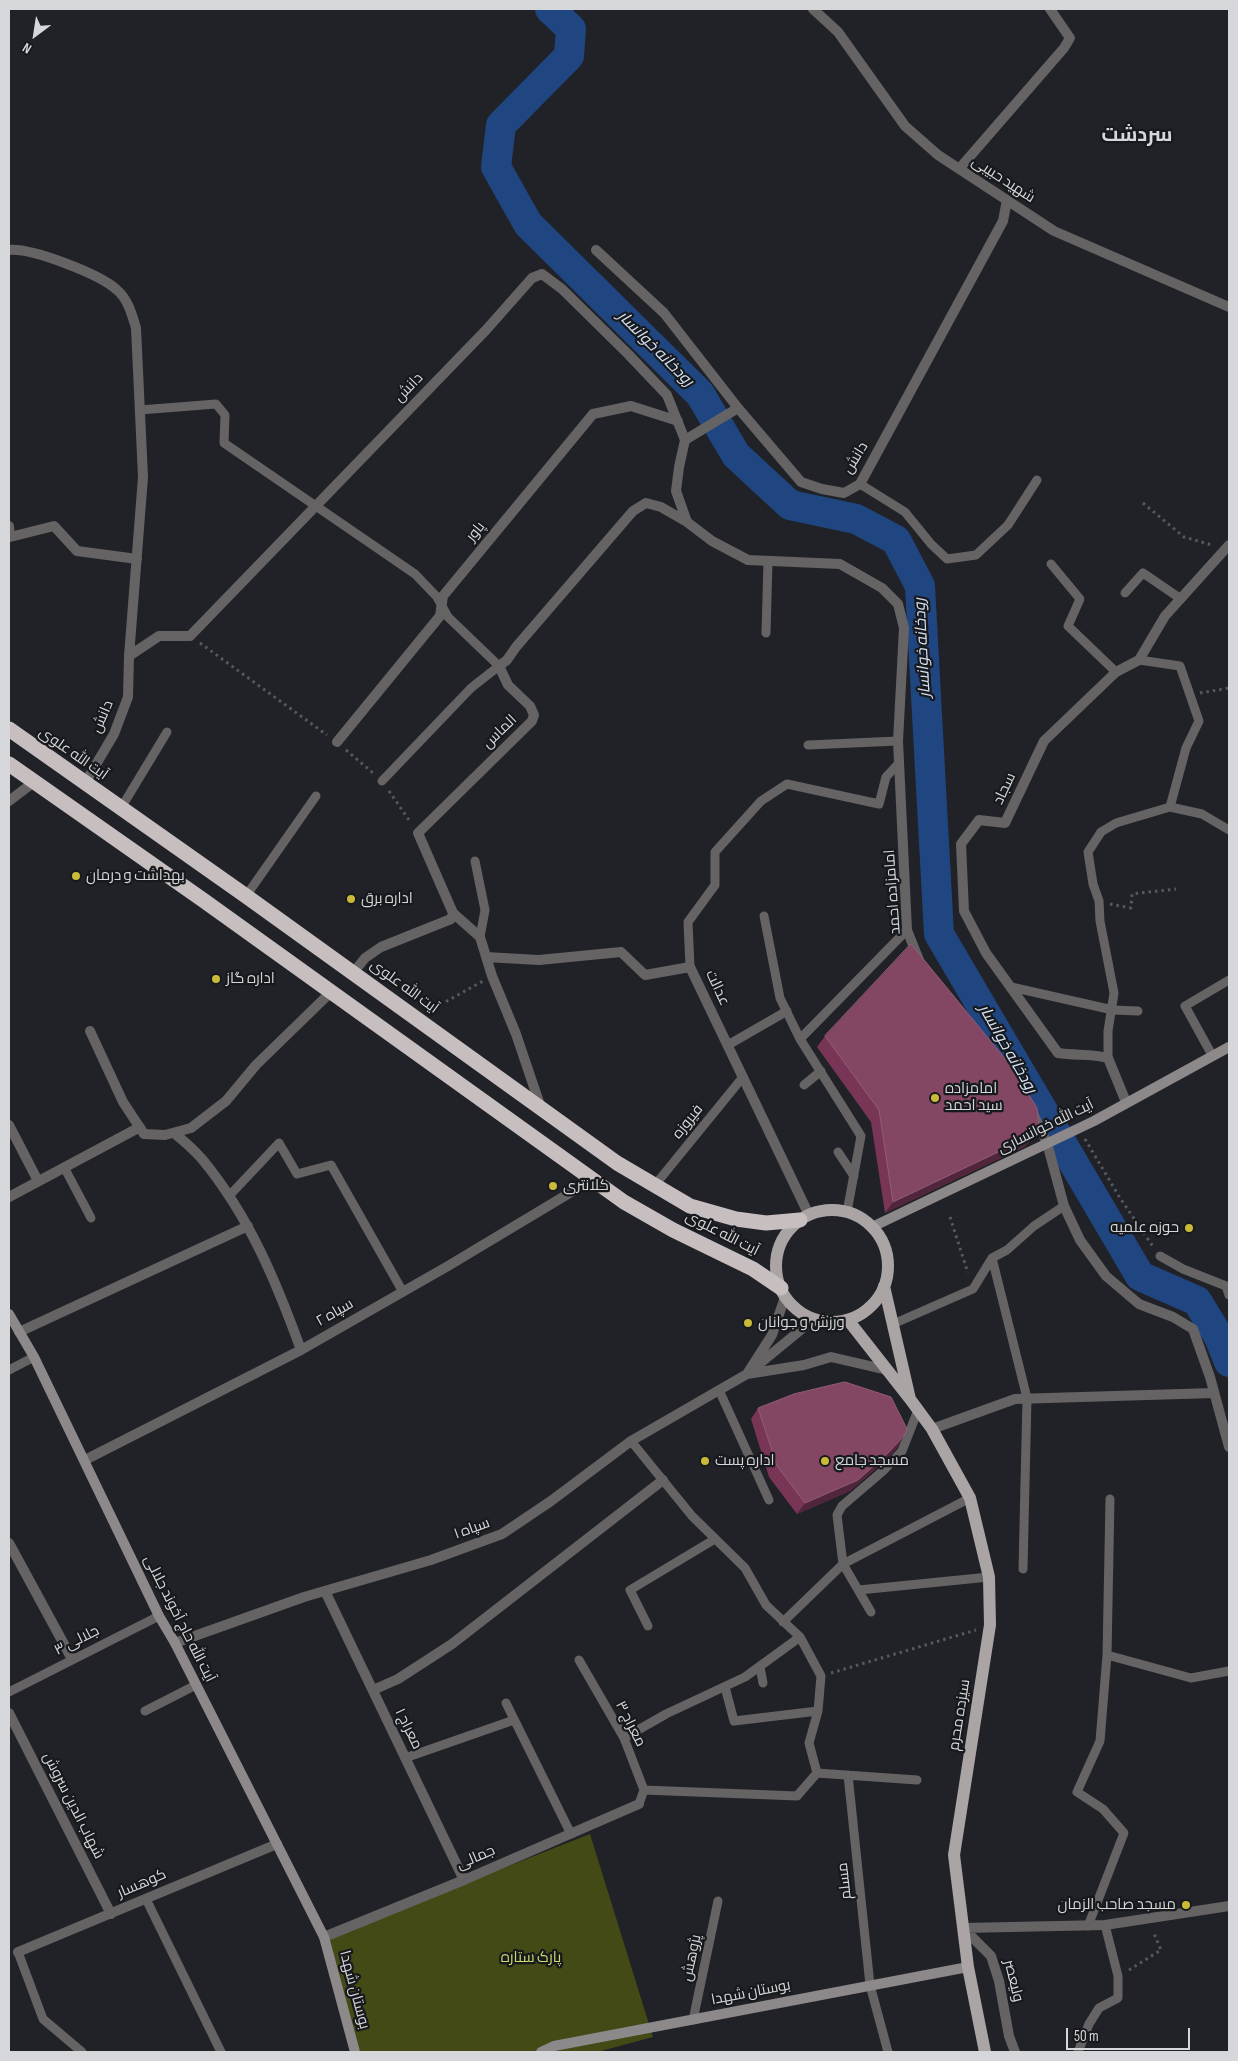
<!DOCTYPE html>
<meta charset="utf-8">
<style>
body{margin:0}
#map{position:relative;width:1238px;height:2061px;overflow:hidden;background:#202227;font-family:"Sofia Sans Condensed",sans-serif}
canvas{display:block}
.frame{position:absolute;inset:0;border:10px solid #d5d7da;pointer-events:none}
.north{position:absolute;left:10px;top:10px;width:50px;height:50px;-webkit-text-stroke:4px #17191d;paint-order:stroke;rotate:211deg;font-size:14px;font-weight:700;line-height:20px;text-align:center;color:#d5d7da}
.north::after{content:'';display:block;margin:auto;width:18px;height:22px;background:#d5d7da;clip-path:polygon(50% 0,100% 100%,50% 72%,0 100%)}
.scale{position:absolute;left:1066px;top:2028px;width:124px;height:22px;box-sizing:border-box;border:2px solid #d5d7da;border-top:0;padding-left:6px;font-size:15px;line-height:18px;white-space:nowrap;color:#d5d7da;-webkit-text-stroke:4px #17191d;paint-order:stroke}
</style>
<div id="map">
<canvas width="1238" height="2061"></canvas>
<div class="frame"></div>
<div class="north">N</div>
<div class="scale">50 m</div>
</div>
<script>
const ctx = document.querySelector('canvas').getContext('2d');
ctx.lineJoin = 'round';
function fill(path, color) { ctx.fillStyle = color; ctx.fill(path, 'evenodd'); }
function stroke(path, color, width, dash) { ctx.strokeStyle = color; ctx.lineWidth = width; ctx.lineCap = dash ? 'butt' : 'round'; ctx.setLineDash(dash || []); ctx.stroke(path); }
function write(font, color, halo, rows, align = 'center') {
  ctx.font = font + ' "Sofia Sans Condensed",Cairo,sans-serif'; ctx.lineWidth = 4.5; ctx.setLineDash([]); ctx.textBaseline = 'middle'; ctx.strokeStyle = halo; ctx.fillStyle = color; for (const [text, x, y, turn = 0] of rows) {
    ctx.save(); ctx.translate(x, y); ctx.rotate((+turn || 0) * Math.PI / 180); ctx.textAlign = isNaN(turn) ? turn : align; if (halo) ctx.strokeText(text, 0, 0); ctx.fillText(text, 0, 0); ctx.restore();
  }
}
fill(new Path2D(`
 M 590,1834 L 653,2037 L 597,2052 L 356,2052 L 326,1938 Z`), '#434a16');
stroke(new Path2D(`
 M 550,9 L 571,29 L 569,56 L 501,125 L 496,167 L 528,224 L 700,394 L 736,455 L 790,505 L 856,519 L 896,540 L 920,586 L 939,934 L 1140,1276 L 1197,1301 L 1219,1337 L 1229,1362`), '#1f4681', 30);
stroke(new Path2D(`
 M 1143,503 L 1184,537 L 1212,545
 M 200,643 L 327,735
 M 1200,693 L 1229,688
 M 346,750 L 373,773
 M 389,791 L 411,823
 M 1110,904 L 1131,908 L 1132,894 L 1176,889
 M 429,1011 L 483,981
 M 1085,1139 L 1120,1198 L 1154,1248
 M 950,1217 L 968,1273
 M 831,1673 L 976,1630
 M 1129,1970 L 1161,1950 L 1153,1931`), '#57595e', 3, [2.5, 4]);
stroke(new Path2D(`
 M 140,410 L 216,404 L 225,415 L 224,443 L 415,574 L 437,597 L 448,617 L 499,666 L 471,688 L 382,781
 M 860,484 L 905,512 L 931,544 L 947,559 L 976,555 L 1008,525 L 1037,480
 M 1051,564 L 1080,599 L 1068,626 L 1116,672
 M 1125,593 L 1143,573 L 1181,599
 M 766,633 L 768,561
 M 1139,660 L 1180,666 L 1199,721 L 1186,748 L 1170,807
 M 808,745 L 898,741
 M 121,808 L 167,732
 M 475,861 L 485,910 L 480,937
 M 246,896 L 316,796
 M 764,916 L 780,998 L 800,1039 L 861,1136 L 847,1212
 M 690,967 L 688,922 L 715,885 L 715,852 L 761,801 L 787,784 L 879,804 L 886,777 L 899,763
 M 1011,987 L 1113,1010 L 1138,1011
 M 800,1039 L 907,930
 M 728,1045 L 787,1011
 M 1212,1055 L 1185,1006 L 1229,980
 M 1108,1058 L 1108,1031 L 1114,993 L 1100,921 L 1099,901 L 1093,884 L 1088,852 L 1101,832 L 1116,823 L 1170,807 L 1202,814 L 1229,830
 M 804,1085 L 821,1071
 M 838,1152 L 854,1176
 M 64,1167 L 91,1218
 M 655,1185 L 743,1077
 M 229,1196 L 279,1143 L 297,1174 L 331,1165 L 403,1292
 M 1160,1256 L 1183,1269 L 1226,1286 L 1229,1295
 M 992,1258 L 1027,1398 L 1023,1569
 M 893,1324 L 973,1289 L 992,1258 L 1007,1250 L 1034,1226 L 1064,1206
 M 9,1370 L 34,1357
 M 719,1390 L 769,1500
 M 631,1441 L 692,1516 L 745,1568 L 766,1605 L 800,1637 L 821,1676 L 818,1711 L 809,1743 L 817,1773 L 797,1796 L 644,1790
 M 859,1590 L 989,1577
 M 871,1612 L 843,1564 L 837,1515 L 842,1506 L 884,1470 L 902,1451 L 918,1410
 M 783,1622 L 843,1564 L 970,1498
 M 648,1626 L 630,1590 L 715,1539
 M 1107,1655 L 1191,1678 L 1229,1671
 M 579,1660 L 624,1738 L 644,1790 L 639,1804
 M 760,1667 L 763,1683
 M 725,1687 L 734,1721 L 818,1711
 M 9,1692 L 159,1616
 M 506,1703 L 571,1834
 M 145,1711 L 196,1685
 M 624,1738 L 666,1714 L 745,1677 L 800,1637
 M 405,1758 L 514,1720
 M 817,1773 L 917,1780
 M 848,1775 L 870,1985 L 888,2052
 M 146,1899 L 221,2052
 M 1088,1926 L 1124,1833 L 1103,1809 L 1077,1792 L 1100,1741 L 1107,1655 L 1110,1499
 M 18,1952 L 43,2019 L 82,2052
 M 693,2020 L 718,1901
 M 1078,2052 L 1089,2024 L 1099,2008 L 1118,1998 L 1118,1976 L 1105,1925`), '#666364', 9);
stroke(new Path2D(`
 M 813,9 L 838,32 L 905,126 L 938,155 L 1054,231 L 1229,307
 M 959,169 L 1064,48 L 1070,38 L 1050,9
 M 9,250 C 32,248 100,274 117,290 C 128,299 132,315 136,328 L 143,477 L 129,656 L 128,697 L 114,734 L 85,783
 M 596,250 L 664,313 L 738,408 L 801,482 L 822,489 L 844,493 L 860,484 L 1003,221 L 1007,200
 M 685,440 L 679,467 L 676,491 L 687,522 L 712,541 L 748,560 L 840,564 L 882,588 L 898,604 L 904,628 L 898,741 L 907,930 L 919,960
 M 685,440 L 738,408
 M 9,526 L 10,537 L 54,526 L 77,551 L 137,559
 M 129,656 L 159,636 L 190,636 L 486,330 L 532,278 L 542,274 L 562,289 L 628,354 L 667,395 L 685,440
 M 337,742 L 440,616 L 443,596 L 593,414 L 631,406 L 678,421
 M 9,801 L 34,782
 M 453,913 L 480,937 L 492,976 L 516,1034 L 541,1108
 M 486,957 L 539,960 L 621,952 L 645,975 L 690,967 L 809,1215
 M 353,973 L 365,958 L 381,947 L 451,919 L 453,913 L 418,833 L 532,721 L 534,715 L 530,706 L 508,685 L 499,666 L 507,660 L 516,647 L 633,511 L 646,503 L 661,507 L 687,522
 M 90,1031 L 123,1102 L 144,1134 L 165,1135 L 191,1128 L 226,1101 L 256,1065 L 331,992
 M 1126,1102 L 1108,1058 C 1092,1053 1075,1056 1058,1053 L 986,953 L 964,911 L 961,844 L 979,820 L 1005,823 L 1044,741 L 1116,672 L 1139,660 L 1165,616 L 1229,545
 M 1033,1113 L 1047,1143 L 1064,1206 L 1080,1240 L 1106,1276 L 1139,1304 L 1173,1317 L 1193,1329 L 1210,1377 L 1229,1447
 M 9,1125 L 38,1181
 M 174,1133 C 184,1141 194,1150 202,1159 C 249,1216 276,1281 301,1350
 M 9,1197 L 140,1127
 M 785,1297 L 772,1335 L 747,1374 L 814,1319
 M 19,1332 L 248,1226
 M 932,1429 L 1015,1399 L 1214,1393
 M 85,1460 L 301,1350 L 448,1266 L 593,1179
 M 9,1543 L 72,1659
 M 325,1591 L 464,1880
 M 175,1643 L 304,1597 L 431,1560 L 502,1534 L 551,1501 L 631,1441 L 747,1374 L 804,1365 L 831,1357 L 887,1370
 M 373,1690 L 398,1679 L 452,1644 L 663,1480
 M 9,1713 L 111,1914
 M 963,1928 L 1105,1925 L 1229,1906
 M 963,1928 L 991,1956 L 999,1981 L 1009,2036 L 1015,2052
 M 324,1937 L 464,1880 L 639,1804
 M 18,1952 L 277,1844`), '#666364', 10);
stroke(new Path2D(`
 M 872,1227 L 1094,1121 L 1229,1047
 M 9,1314 L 34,1357 L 159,1616 L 175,1643 L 324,1937 L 355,2052
 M 541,2052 L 554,2046 L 968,1967`), '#8d8889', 10);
stroke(new Path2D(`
 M776 1266a56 56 0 1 1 112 0a56 56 0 1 1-112 0Z
 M 848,1320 L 910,1399 L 884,1286
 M 910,1399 L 932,1429 L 970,1498 L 989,1577 L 990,1625 L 954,1855 L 968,1967 L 985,2052`), '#aba4a5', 12);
stroke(new Path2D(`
 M 9,729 L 246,896 L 617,1163 L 690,1206 L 736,1219 L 766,1223 L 800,1220
 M 9,764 L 203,900 L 624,1202 L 673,1230 L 753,1269 L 781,1288`), '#c6bebf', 15);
fill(new Path2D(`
 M 825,1036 L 1031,1140 L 1024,1147 L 885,1213 L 871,1122 L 817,1047 Z
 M 758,1408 L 904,1436 L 897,1448 L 880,1465 L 850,1491 L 797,1514 L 769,1477 L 751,1419 Z`), '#793555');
fill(new Path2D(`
 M 1039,1129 L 1031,1140 L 1024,1147 L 885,1213 L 893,1202 Z
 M 904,1436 L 897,1448 L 880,1465 L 850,1491 L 797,1514 L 805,1503 Z`), '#51263d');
const building = new Path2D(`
 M 911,944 L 1011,1066 L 1037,1108 L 1039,1129 L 1032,1136 L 893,1202 L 879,1110 L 825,1036 Z
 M 845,1382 L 891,1397 L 907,1429 L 904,1436 L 887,1454 L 858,1480 L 805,1503 L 777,1466 L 758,1408 L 794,1394 Z`);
fill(building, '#834763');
stroke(building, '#905d76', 1);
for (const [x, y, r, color] of [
 [76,876,5,"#caba3a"],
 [351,899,5,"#caba3a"],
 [216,979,5,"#caba3a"],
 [935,1098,5,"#caba3a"],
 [553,1186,5,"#caba3a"],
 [1189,1228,5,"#caba3a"],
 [748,1323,5,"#caba3a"],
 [705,1461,5,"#caba3a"],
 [825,1461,5,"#caba3a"],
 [1186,1905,5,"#caba3a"]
]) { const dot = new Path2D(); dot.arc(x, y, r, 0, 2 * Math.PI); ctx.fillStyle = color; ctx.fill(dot); stroke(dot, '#17191d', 2); }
write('15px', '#d5d7da', '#17191d', [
 ["شهید حبیبی",1003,180,33],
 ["دانش",409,388,-46],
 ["دانش",856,458,-58],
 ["پاور",476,532,-51],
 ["دانش",103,717,-67],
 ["الماس",500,732,-44],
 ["آیت الله علوی",73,754,35],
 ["سجاد",1005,789,-65],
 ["امامزاده احمد",893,892,-94],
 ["آیت الله علوی",404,987,36],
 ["عدالت",717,988,65],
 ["فیروزه",688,1122,-51],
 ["آیت الله خوانساری",1046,1127,-26],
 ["آیت الله علوی",722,1234,27],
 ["سپاه ۲",335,1313,-30],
 ["سپاه ۱",472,1529,-20],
 ["آیت الله حاج آخوند جلالی",179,1619,63],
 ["جلالی ۳",77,1641,-27],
 ["سیزده محرم",960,1715,-81],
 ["معراج ۳",630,1724,63],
 ["معراج ۱",408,1729,64],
 ["شهاب الدین سروش",73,1806,63],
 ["جمالی",476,1858,-23],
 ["مسلم",845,1881,-96],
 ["کوهسار",142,1884,-23],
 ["پژوهش",692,1958,-78],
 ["ولیعصر",1013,1981,76],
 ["بوستان شهدا",354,1990,75],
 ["بوستان شهدا",751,1993,-11]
]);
write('15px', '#d5d7da', '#17191d', [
 ["بهداشت و درمان",86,876],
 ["اداره برق",361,899],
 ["اداره گاز",226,979],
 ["امامزاده",945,1089],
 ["سید احمد",945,1106],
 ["کلانتری",563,1186],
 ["حوزه علمیه",1179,1228,"right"],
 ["ورزش و جوانان",758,1323],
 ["اداره پست",715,1461],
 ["مسجد جامع",835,1461],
 ["مسجد صاحب الزمان",1176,1905,"right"]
], 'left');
write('15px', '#cadc6c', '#17191d', [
 ["پارک ستاره",531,1958]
]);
write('italic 16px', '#d5e1f3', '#17191d', [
 ["رودخانه خوانسار",655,349,45],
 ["رودخانه خوانسار",923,648,-93],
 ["رودخانه خوانسار",1007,1049,60]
]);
write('bold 20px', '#d5d7da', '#17191d', [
 ["سردشت",1137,136]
]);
</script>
